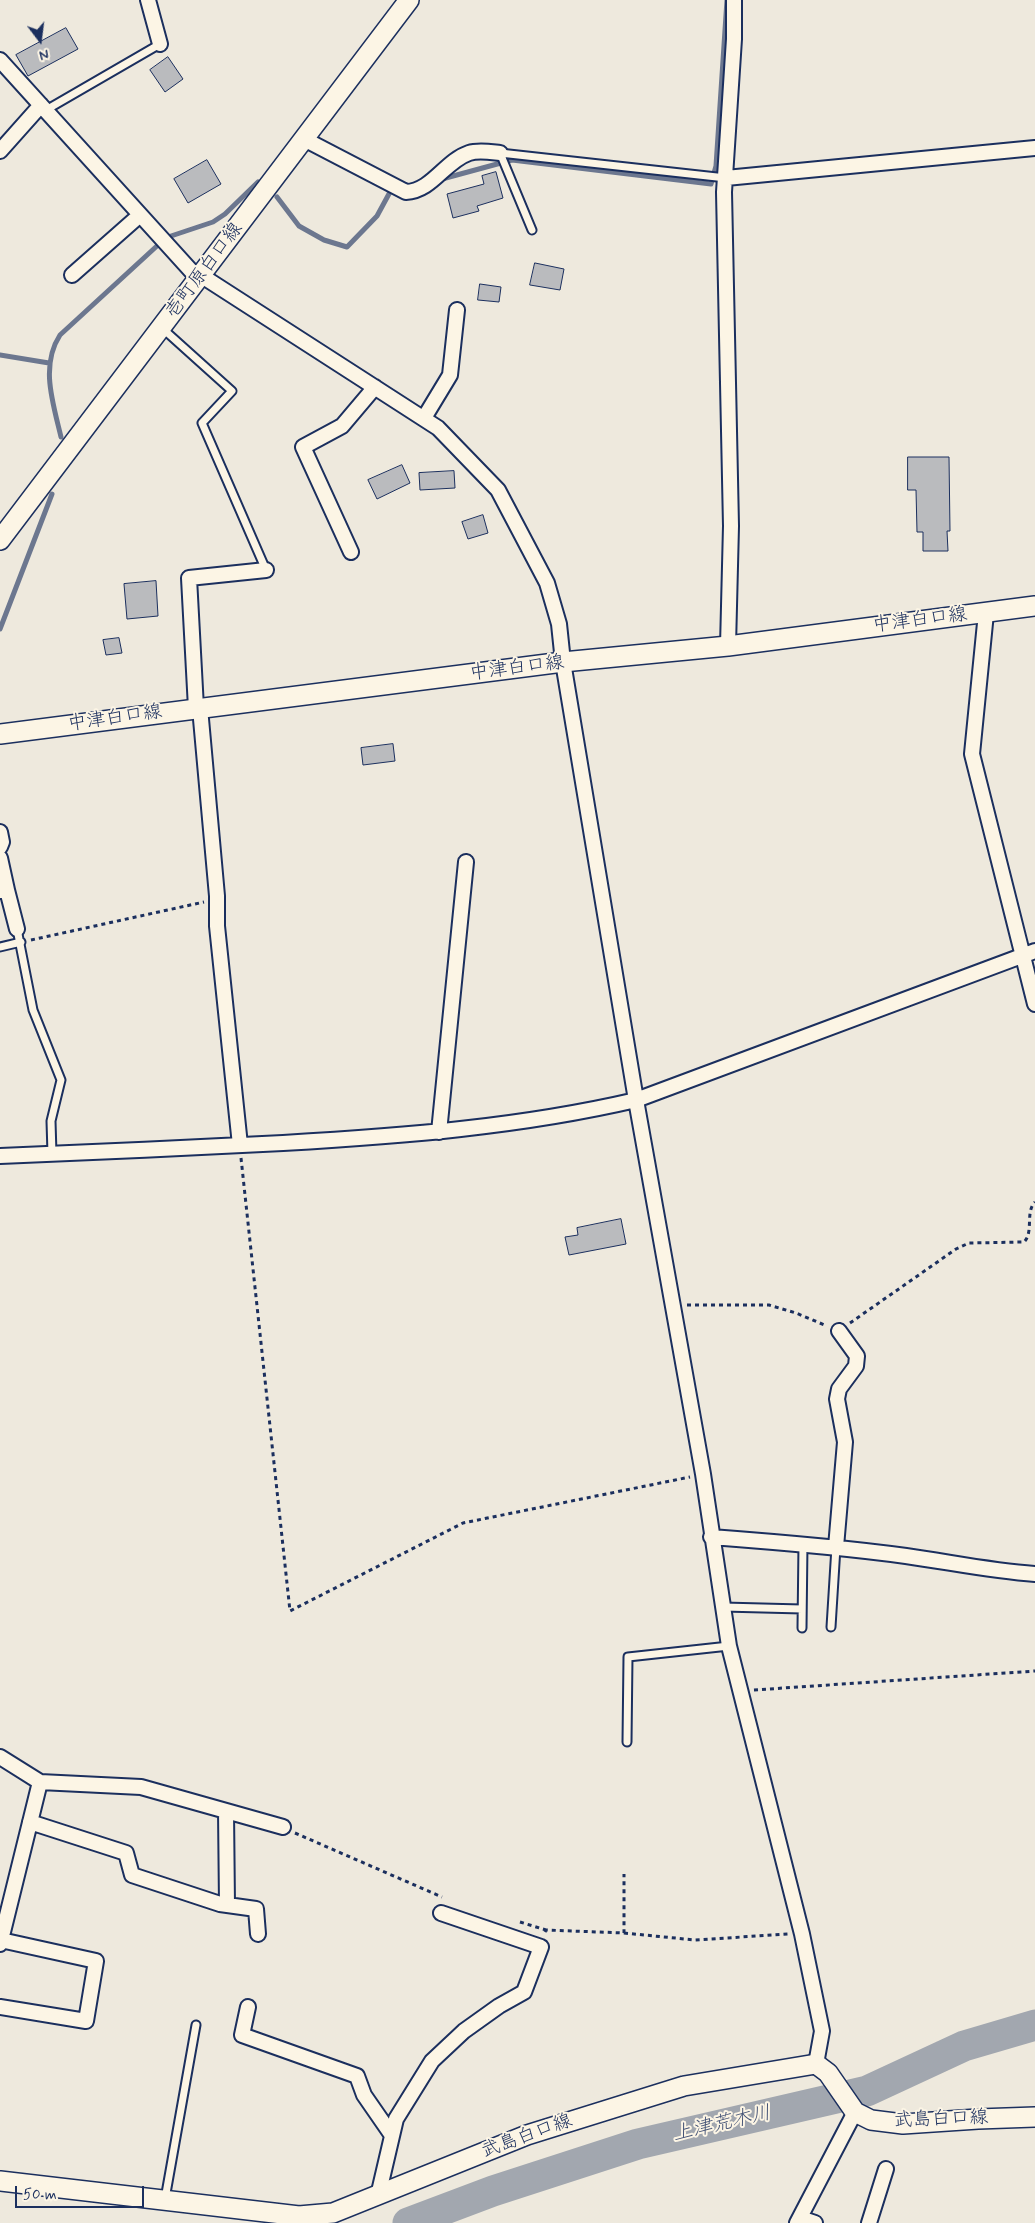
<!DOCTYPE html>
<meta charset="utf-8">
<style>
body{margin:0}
#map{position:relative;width:1035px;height:2223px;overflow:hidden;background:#eee9dd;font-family:Mynerve,sans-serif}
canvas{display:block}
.north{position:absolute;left:15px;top:15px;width:50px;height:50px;-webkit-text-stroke:4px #fcf5e5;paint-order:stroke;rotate:165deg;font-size:14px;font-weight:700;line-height:20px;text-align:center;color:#1b2f5e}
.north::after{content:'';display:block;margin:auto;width:18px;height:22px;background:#1b2f5e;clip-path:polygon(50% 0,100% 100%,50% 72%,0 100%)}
.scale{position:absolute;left:15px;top:2186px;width:129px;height:22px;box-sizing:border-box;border:2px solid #1b2f5e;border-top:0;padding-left:6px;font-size:15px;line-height:18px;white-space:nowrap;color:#1b2f5e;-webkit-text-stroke:4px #fcf5e5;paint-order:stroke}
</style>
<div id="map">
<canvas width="1035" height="2223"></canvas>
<div class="north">N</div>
<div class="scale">50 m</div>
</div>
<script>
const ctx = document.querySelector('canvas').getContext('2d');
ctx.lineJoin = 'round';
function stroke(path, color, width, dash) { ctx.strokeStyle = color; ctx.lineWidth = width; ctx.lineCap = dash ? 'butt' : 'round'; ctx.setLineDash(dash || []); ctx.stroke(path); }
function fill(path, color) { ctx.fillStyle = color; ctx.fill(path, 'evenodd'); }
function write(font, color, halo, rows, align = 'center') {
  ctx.font = font + ' Mynerve,"Klee One",sans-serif'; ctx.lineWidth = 4; ctx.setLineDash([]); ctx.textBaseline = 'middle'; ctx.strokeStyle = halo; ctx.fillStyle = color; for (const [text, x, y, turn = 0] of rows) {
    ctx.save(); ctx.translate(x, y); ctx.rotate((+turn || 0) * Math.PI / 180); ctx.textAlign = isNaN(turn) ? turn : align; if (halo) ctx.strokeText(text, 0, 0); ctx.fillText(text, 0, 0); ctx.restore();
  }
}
stroke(new Path2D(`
 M 442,179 L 512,160 L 711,184 L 716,166 L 727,0
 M 277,197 L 299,226 L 324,240 L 347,247 L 377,216 L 390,192 L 397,190
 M 171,236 L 213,222 L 225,214 L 258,182
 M 0,355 L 49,363
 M 61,437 C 53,403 40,366 60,335 L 158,245
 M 0,629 L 52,494`), '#6c778f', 5);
stroke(new Path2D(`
 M 408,2223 L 493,2191 L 638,2144 L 867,2091 L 964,2046 L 1035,2025`), '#a2a7af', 31);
const building = new Path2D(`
 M 66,28 L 78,49 L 28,76 L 16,55 Z
 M 168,57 L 183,79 L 165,92 L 150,70 Z
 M 207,160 L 221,184 L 188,203 L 174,179 Z
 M 496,172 L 503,198 L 477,206 L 479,211 L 453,218 L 447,194 L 484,184 L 482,176 Z
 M 535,263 L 564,269 L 560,290 L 530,285 Z
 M 480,284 L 501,287 L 499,302 L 478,300 Z
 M 908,457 L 949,457 L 950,531 L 947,531 L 948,551 L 923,551 L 923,532 L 917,532 L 916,490 L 908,490 Z
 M 402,465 L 410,483 L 377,499 L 368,480 Z
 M 454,471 L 455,488 L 420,490 L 419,473 Z
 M 483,515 L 488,533 L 468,539 L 462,522 Z
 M 156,581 L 158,616 L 127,619 L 124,584 Z
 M 119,638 L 122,653 L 106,655 L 103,640 Z
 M 393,744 L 395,761 L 363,765 L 361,748 Z
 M 621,1219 L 626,1244 L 569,1255 L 565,1237 L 578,1235 L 577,1228 Z`);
fill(building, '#babbbe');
stroke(building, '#1b2f5e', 1);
const lane = new Path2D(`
 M 46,110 L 160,44
 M 532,230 L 500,153 L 726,178
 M 162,328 L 232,391 L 202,423 L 266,570
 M 17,929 L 33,1010 L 61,1080 L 51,1121 L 52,1154
 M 0,947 L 21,942
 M 723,1607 L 802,1609
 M 831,1627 L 836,1547
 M 802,1628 L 803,1544
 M 627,1742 L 628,1657 L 729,1646
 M 165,2199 L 196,2025`);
const street = new Path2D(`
 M 148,0 L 160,44
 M 0,60 L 193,273 L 202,276 L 438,428 L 498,490 L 547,583 L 559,624 L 563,662 L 636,1100 L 703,1474 L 729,1646 L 802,1934 L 822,2031 L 816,2064
 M 304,139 L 406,192 C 432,191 445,161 469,153 C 478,150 490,152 500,153
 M 0,151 L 41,105
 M 726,178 L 1035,148
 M 72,275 L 140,215
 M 424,418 L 450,375 L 457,310
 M 351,552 L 303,447 L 342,426 L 375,387
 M 986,613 L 972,754 L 1035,1004
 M 728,646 L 731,526 L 724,192 L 734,39 L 734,0
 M 196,708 L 189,578 L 266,570
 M 200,708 L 217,896 L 217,926 L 240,1145
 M 0,832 L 2,842 L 0,847
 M 0,858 L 7,890 L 0,891
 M 7,890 L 17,929
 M 439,1132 L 466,862
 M 0,1156 C 94,1152 189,1148 283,1143 C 402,1136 520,1127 636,1100 L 1035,951
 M 711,1537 C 777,1542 841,1547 906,1556 C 949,1562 991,1571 1035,1574
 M 836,1547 L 845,1442 L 837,1399 L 839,1389 L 856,1366 L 857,1356 L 839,1331
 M 0,1757 L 40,1782 L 141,1787 L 283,1827
 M 226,1811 L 227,1905
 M 30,1822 L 126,1853 L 132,1875 L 220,1904 L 256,1909 L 258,1934
 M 0,1944 L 40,1782
 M 0,2007 L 86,2021 L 96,1961 L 1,1940
 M 248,2007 L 242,2035 L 357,2076 L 364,2095 L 391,2134
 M 378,2196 L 396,2119 L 432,2061 L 464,2031 L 499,2006 L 524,1992 L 541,1947 L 441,1913
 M 800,2218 L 815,2223
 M 797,2223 L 855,2112
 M 869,2223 L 886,2169`);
const secondary = new Path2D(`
 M 0,540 L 409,0
 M 0,734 L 563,662 L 728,646 L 1035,606
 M 0,2181 L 299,2216 L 333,2213 L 527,2135 L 684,2086 L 816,2064 L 828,2073 L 855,2112 L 871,2120 L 903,2124 L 978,2119 L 1035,2117`);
stroke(lane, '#1b2f5e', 11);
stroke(street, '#1b2f5e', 18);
stroke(secondary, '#1b2f5e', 22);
stroke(new Path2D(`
 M 31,940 L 204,902
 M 241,1158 L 290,1611 L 463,1523 L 690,1477
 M 687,1305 L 769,1305 L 796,1313 L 827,1326
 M 850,1323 L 956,1249 L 969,1243 L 1024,1242 C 1034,1232 1025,1212 1035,1202
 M 754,1690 L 1035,1671
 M 295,1833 L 442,1897
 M 520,1922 L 546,1930
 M 545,1932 L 546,1930 L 624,1933 L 624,1874
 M 624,1933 L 695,1940 L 788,1934`), '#1b2f5e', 3, [4, 4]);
stroke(lane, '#fcf5e5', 7);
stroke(street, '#fcf5e5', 14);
stroke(secondary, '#fcf5e5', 19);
write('19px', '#1b2f5e', '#fcf5e5', [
 ["壱町原白口線",205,271,-53],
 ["中津白口線",920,621,-7],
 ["中津白口線",517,669,-7],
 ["中津白口線",115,719,-8],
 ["武島白口線",941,2120,-2],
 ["武島白口線",527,2137,-20]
]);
write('italic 20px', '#445376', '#fcf5e5', [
 ["上津荒木川",722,2125,-13]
]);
</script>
